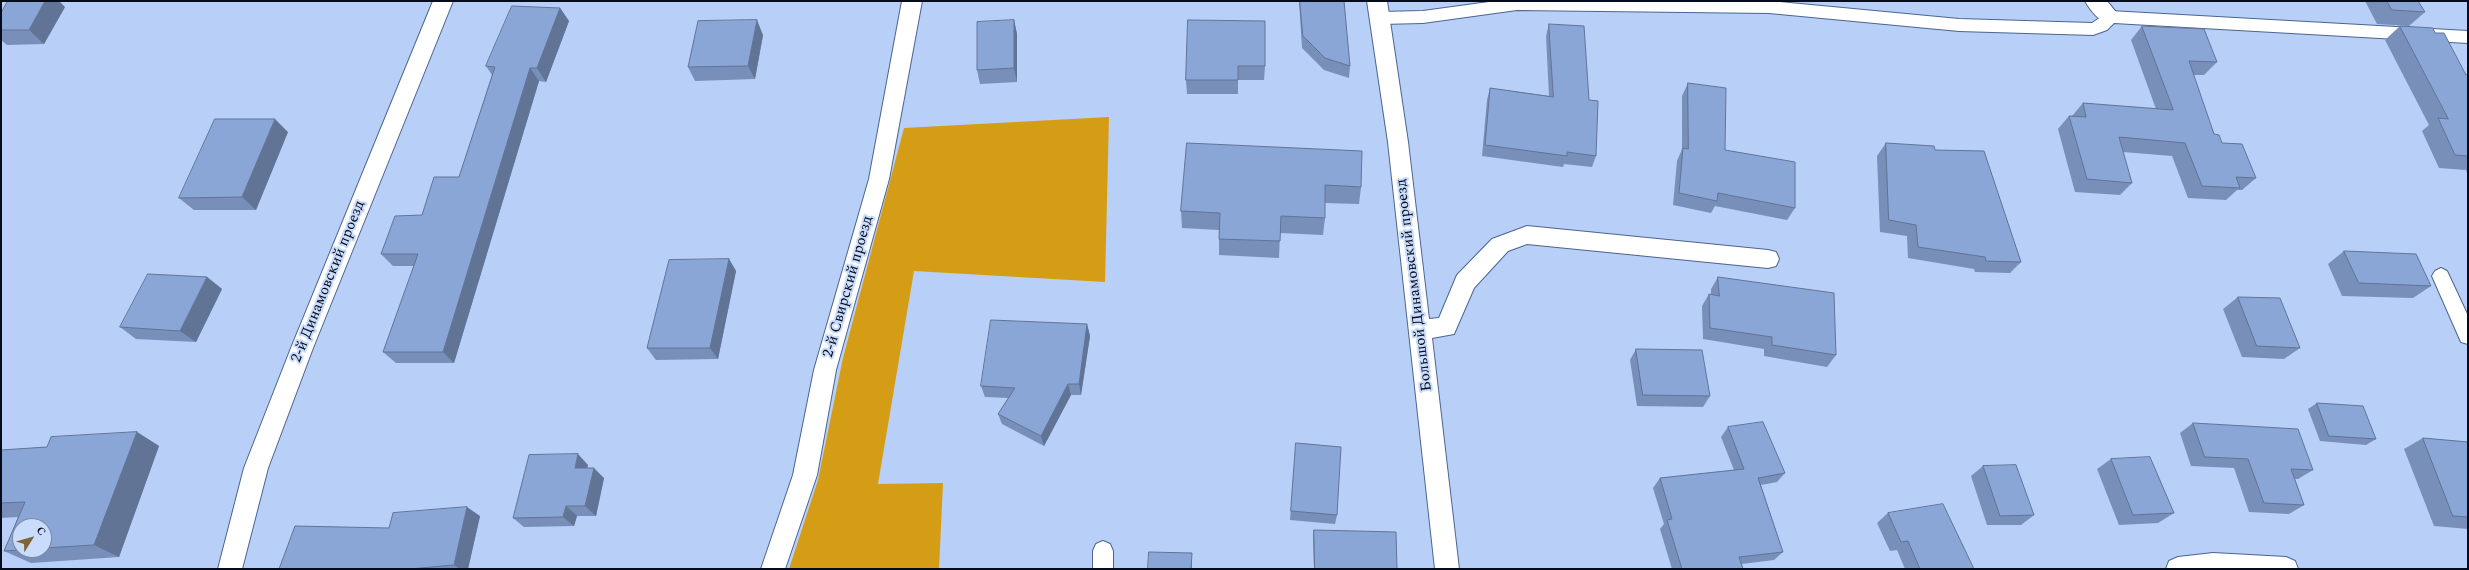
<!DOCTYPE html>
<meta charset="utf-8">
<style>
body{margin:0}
#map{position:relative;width:2469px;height:570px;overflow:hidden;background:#b8cff8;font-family:Spectral,serif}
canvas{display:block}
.frame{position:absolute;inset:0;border:2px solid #040b1c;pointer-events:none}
.north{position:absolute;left:12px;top:518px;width:40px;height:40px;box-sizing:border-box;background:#cadcfb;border:1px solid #7b88a2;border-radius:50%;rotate:53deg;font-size:11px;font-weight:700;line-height:16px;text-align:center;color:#040b1c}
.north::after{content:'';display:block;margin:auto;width:14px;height:18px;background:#7d6435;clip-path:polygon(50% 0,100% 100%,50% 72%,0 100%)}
</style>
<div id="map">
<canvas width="2469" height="570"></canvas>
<div class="frame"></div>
<div class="north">С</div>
</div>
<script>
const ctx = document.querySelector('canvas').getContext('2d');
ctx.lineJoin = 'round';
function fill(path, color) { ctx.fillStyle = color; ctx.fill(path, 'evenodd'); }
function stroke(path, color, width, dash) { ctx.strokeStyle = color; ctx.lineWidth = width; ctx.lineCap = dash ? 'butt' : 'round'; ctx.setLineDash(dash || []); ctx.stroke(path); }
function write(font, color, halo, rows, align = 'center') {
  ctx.font = font + ' Spectral,serif'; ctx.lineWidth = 4; ctx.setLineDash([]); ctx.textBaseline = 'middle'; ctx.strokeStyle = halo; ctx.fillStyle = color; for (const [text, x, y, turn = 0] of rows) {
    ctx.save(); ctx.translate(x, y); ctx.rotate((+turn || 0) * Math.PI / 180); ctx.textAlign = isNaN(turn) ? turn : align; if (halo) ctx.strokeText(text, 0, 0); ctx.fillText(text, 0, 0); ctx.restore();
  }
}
fill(new Path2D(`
 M 1109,117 L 1105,282 L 914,271 L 878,484 L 943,483 L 939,569 L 789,569 L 818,480 L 843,358 L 904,128 Z`), '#d59d15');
const service = new Path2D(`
 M 1496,1 L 1769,1 L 1959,19 L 2092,23 L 2110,11 L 2468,31 L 2468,43 L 2114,23 L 2107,30 L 2093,35 L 1959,31 L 1769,13 L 1517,10 L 1423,23 L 1380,24 L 1374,22 L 1372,18 L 1374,14 L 1380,12 L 1423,11 Z
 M 2441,268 L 2447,271 L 2468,316 L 2468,344 L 2461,342 L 2432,276 L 2435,271 Z
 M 1103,541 L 1110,544 L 1113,551 L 1113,569 L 1093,569 L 1093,551 L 1096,544 Z`);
const minor = new Path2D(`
 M 433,1 L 453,1 L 313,348 L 268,468 L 242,569 L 218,569 L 244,468 L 291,348 Z
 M 902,1 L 922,1 L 889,179 L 836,370 L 817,475 L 785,569 L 761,569 L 793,475 L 814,370 L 869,179 Z
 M 1367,1 L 1387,1 L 1408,142 L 1429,319 L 1439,318 L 1457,275 L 1492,239 L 1527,226 L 1768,250 L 1776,252 L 1779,259 L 1776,266 L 1768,268 L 1527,244 L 1508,251 L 1474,288 L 1454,334 L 1432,338 L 1459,569 L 1435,569 L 1388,142 Z
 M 2085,1 L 2107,1 L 2120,17 L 2117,22 C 2103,27 2092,13 2085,1 Z
 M 2213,553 L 2286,557 L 2295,561 L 2298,569 L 2166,569 L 2169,561 L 2178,557 Z`);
stroke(service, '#4b6491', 2);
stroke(minor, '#4b6491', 2);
fill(service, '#fff');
fill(minor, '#fff');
fill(new Path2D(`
 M 1299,1 L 1344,1 L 1350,66 L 1349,78 L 1324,70 L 1302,48 Z
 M 2365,1 L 2418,1 L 2425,12 L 2409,26 L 2377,24 Z
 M 65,7 L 44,44 L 7,45 L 1,40 L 1,30 Z
 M 560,8 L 569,21 L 546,82 L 539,81 L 454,363 L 396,363 L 383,352 L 414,266 L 393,266 L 381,254 L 422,215 L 459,177 L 492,75 L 486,66 Z
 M 1014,20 L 1017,34 L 1017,82 L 980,84 L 977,70 Z
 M 1188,20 L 1265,66 L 1264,80 L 1238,80 L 1238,94 L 1187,94 L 1186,80 Z
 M 1549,24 L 1589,100 L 1596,156 L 1592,167 L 1564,164 L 1563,167 L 1482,156 L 1487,100 L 1490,88 L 1549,96 L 1546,36 Z
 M 2142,26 L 2217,62 L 2204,75 L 2193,75 L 2214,134 L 2256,178 L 2242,190 L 2237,190 L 2226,200 L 2188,198 L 2172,156 L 2123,152 L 2132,183 L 2120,195 L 2075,192 L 2058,129 L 2069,116 L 2072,116 L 2083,103 L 2156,109 L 2131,40 Z
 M 2400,26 L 2435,33 L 2466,75 L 2468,74 L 2468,175 L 2466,170 L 2439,168 L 2422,131 L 2429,125 L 2385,40 Z
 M 763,35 L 755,79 L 695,81 L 688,67 Z
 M 1688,83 L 1725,150 L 1795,208 L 1787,220 L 1715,206 L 1711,213 L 1673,205 L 1677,161 L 1682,149 L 1682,96 Z
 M 288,132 L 256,210 L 194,210 L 179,198 Z
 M 1187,143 L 1361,187 L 1359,204 L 1325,203 L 1325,218 L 1323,235 L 1280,233 L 1279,258 L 1219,255 L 1219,230 L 1182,228 L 1181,211 Z
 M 1886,143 L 1935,150 L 2021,262 L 2010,273 L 1975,272 L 1974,269 L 1908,258 L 1907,236 L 1880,232 L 1877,156 Z
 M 2344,251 L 2431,286 L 2413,298 L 2342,296 L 2328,264 Z
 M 729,259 L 736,271 L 718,359 L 656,360 L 647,348 Z
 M 207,277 L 222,289 L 196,342 L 136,339 L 120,327 Z
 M 1718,277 L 1836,355 L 1827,367 L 1764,356 L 1764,349 L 1703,339 L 1702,306 L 1709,294 L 1711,295 L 1711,289 Z
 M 2238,297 L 2300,348 L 2284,359 L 2242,357 L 2223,309 Z
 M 1087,324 L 1090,336 L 1081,395 L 1071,395 L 1044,446 L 1002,424 L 998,414 L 1008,398 L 985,397 L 981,386 Z
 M 1636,349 L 1710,396 L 1703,407 L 1637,406 L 1630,360 Z
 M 2317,403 L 2376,439 L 2366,445 L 2320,441 L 2308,409 Z
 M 2193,423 L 2313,470 L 2298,479 L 2295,479 L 2304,505 L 2289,514 L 2249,512 L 2234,468 L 2191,466 L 2180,433 Z
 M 1728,427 L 1785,473 L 1777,482 L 1761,485 L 1783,552 L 1774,560 L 1742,564 L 1743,569 L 1672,569 L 1660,529 L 1664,524 L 1653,488 L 1660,478 L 1734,470 L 1721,437 Z
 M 137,432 L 159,446 L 119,557 L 31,563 L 4,551 L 18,517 L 1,518 L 1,450 L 47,447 ZM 44,526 L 44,550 L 20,550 Z
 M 2423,438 L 2468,442 L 2468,529 L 2434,526 L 2404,449 Z
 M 1296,443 L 1337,515 L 1335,524 L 1290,520 Z
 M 2111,459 L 2174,513 L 2158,523 L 2119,525 L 2097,469 Z
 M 588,465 L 587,468 L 604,478 L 596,516 L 577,516 L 574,526 L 524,527 L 513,518 Z
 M 1983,466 L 2034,515 L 2021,525 L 1987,525 L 1971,476 Z
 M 1888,513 L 1974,569 L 1905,569 L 1897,550 L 1890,551 L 1877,523 Z
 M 480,516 L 468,569 L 279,569 L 389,528 Z
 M 1314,530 L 1397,569 L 1314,569 L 1313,537 Z`), '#778fb9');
fill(new Path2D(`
 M 45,1 L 59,1 L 65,7 L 44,44 L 29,30 Z
 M 560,8 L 569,21 L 546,82 L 537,68 Z
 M 757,20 L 763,35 L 755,79 L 748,66 Z
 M 1014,20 L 1017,34 L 1017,82 L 1014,68 Z
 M 530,68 L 539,81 L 454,363 L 443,352 Z
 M 275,119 L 288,132 L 256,210 L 242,197 Z
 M 729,259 L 736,271 L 718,359 L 710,348 Z
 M 207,277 L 222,289 L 196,342 L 180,331 Z
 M 1087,324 L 1090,336 L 1081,395 L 1079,384 Z
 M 1068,384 L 1071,395 L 1044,446 L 1041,436 Z
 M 137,432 L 159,446 L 119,557 L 94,545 Z
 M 578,454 L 588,465 L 585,478 L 575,468 Z
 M 594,468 L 604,478 L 596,516 L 585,506 Z
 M 566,506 L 577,516 L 574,526 L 563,517 Z
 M 467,507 L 480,516 L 468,569 L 460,569 L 454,565 Z
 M 1192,553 L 1192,569 L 1191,569 Z`), '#617496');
const building = new Path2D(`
 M 8,1 L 45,1 L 29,30 L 1,30 L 1,13 Z
 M 1300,1 L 1344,1 L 1350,66 L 1325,58 L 1303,36 Z
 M 2387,1 L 2418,1 L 2425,12 L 2392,10 Z
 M 512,6 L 560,8 L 537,68 L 530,68 L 443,352 L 383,352 L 418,254 L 381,254 L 395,216 L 422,215 L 434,177 L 459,177 L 495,67 L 486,66 Z
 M 757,20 L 748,66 L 688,67 L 698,21 Z
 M 1014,20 L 1014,68 L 977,70 L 977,22 Z
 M 1188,20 L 1265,21 L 1265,66 L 1238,66 L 1238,80 L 1186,80 Z
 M 1549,24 L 1584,26 L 1589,100 L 1598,101 L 1596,156 L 1567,152 L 1567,156 L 1485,145 L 1490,88 L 1553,97 Z
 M 2142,26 L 2204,29 L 2217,62 L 2189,61 L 2214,134 L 2219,135 L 2222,143 L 2242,144 L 2256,178 L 2236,177 L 2240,188 L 2202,186 L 2185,143 L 2119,137 L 2132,183 L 2087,179 L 2069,116 L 2086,117 L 2083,103 L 2173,110 Z
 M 2400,26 L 2433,28 L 2435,33 L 2444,33 L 2466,75 L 2468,74 L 2468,156 L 2455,155 L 2438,118 L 2448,119 Z
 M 1688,83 L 1726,88 L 1725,150 L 1795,162 L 1795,208 L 1718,193 L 1717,201 L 1679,193 L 1683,148 L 1688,149 Z
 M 215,119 L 275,119 L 242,197 L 179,198 Z
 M 1187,143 L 1362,151 L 1361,187 L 1325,185 L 1325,218 L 1281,216 L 1280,241 L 1219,239 L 1220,213 L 1181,211 Z
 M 1886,143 L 1934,146 L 1935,150 L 1984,151 L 2021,262 L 1986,261 L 1985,257 L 1918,247 L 1916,225 L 1889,220 Z
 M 2344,251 L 2416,254 L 2431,286 L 2359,283 Z
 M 729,259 L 710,348 L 647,348 L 669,260 Z
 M 148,274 L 207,277 L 180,331 L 120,327 Z
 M 1718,277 L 1834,293 L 1836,355 L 1772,345 L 1772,337 L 1710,328 L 1709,294 L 1719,296 Z
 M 2238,297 L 2280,298 L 2300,348 L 2257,346 Z
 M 991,320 L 1087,324 L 1079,384 L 1068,384 L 1041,436 L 998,414 L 1015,388 L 981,386 Z
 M 1636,349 L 1702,350 L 1710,396 L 1643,395 Z
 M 2317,403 L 2363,406 L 2376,439 L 2329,436 Z
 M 1763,422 L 1785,473 L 1758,478 L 1783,552 L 1739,557 L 1743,569 L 1682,569 L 1667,520 L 1672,519 L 1660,478 L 1744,469 L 1728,427 Z
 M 2193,423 L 2298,429 L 2313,470 L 2291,469 L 2304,505 L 2264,503 L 2248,459 L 2205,457 Z
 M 137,432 L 94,545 L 44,548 L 44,526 L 20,526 L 20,550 L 4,551 L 25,502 L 1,503 L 1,450 L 47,447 L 51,437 Z
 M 2423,438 L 2468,442 L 2468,517 L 2453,516 Z
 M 1296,443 L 1341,447 L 1337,515 L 1291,511 Z
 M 578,454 L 575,468 L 594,468 L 585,506 L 566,506 L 563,517 L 513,518 L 529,455 Z
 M 2150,457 L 2174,513 L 2133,515 L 2111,459 Z
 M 2016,465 L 2034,515 L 2000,516 L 1983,466 Z
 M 1943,504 L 1974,569 L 1920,569 L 1908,541 L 1901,542 L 1888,513 Z
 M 467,507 L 454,565 L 409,569 L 279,569 L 295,526 L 389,528 L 393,513 Z
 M 1314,530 L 1396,532 L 1397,569 L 1315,569 Z
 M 1149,552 L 1192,553 L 1191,569 L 1148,569 Z`);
fill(building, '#8aa6d7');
stroke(building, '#617496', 1);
write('15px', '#040b1c', '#cadcfb', [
 ["2-й Динамовский проезд",329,282,-68],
 ["Большой Динамовский проезд",1415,285,-97],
 ["2-й Свирский проезд",849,287,-74]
]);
</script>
